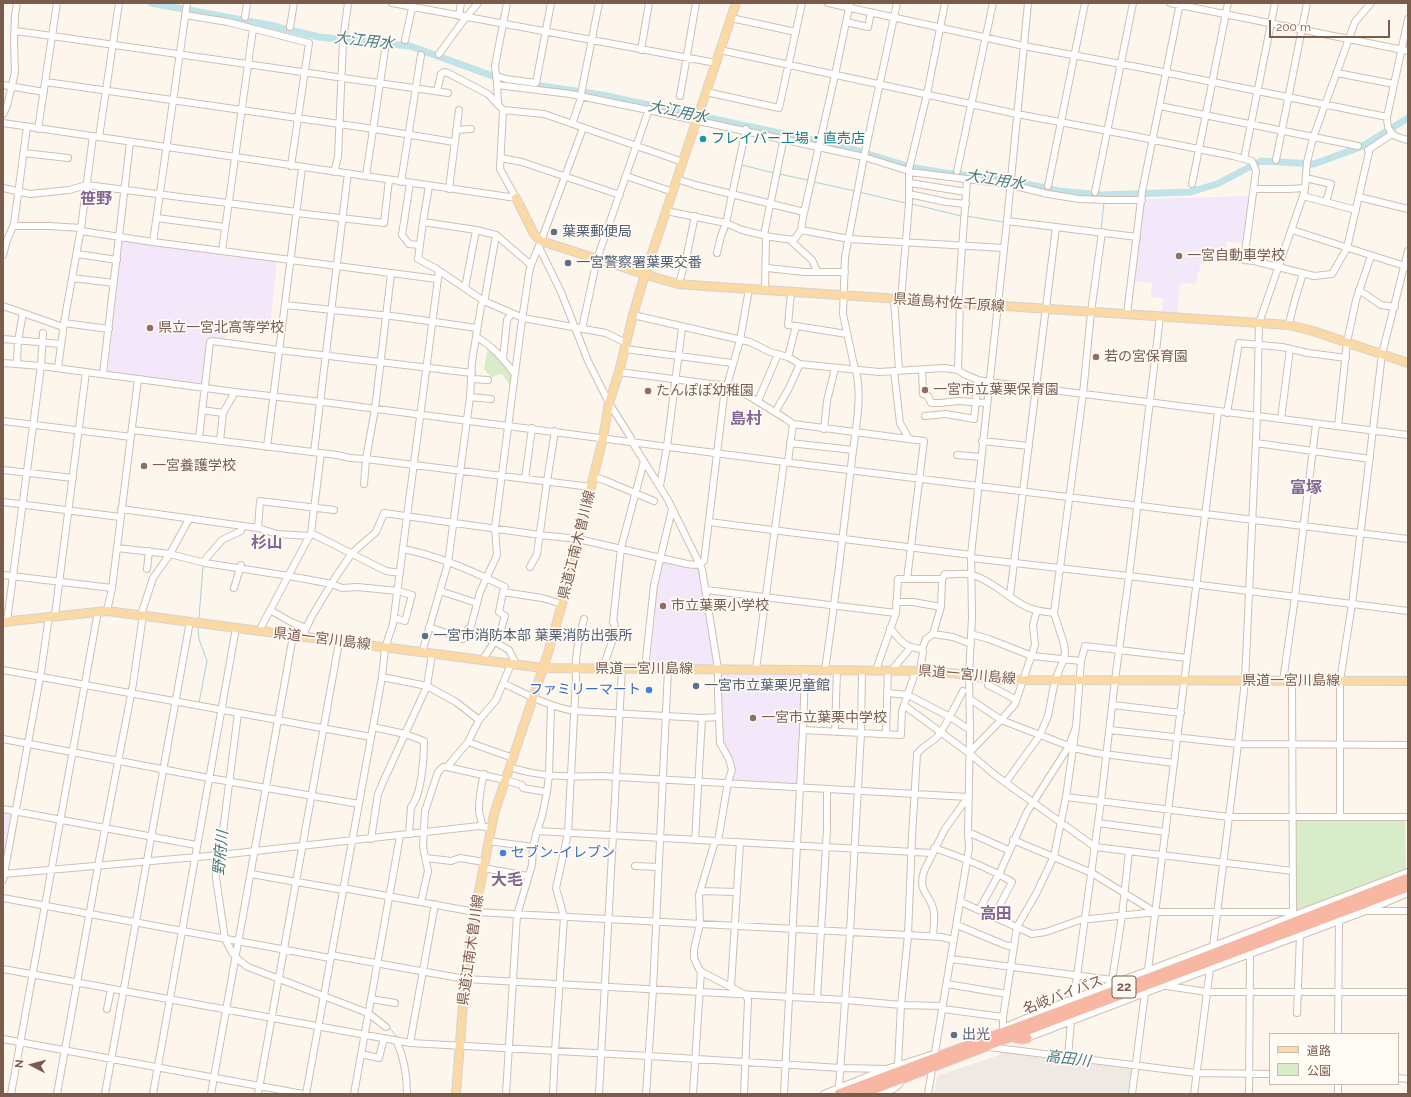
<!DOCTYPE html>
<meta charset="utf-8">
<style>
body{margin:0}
#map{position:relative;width:1411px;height:1097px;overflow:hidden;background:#fdf6ec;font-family:Raleway,"Noto Sans JP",sans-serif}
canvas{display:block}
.frame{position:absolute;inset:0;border:4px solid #7a5c4d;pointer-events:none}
.legend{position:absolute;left:1269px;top:1033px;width:130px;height:52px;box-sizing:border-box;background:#fffaf3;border:1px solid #cabbb1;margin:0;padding:5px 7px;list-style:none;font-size:12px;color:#7a5c4d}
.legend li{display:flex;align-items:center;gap:8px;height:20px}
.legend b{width:20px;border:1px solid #cabbb1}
.north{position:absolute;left:12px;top:1045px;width:40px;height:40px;-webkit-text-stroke:3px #fffaf3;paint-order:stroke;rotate:276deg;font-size:11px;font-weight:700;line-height:16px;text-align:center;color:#7a5c4d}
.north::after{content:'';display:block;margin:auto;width:14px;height:18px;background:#7a5c4d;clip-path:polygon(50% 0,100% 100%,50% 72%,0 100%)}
.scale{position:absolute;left:1269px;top:20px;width:121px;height:18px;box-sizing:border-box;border:2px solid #7a5c4d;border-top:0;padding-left:5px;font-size:12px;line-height:14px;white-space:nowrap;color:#7a5c4d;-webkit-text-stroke:3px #fffaf3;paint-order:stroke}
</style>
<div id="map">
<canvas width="1411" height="1097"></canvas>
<div class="frame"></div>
<ul class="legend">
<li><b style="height:5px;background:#fbd9a5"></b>道路</li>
<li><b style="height:11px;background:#d8ecc9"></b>公園</li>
</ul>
<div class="north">N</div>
<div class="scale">200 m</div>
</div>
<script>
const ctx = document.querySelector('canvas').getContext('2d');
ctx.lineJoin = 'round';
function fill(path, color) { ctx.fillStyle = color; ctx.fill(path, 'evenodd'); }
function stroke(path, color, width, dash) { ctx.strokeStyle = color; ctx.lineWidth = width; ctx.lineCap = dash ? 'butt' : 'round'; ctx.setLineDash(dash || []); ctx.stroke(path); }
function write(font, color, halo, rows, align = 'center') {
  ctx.font = font + ' Raleway,"Noto Sans JP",sans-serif'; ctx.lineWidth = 3.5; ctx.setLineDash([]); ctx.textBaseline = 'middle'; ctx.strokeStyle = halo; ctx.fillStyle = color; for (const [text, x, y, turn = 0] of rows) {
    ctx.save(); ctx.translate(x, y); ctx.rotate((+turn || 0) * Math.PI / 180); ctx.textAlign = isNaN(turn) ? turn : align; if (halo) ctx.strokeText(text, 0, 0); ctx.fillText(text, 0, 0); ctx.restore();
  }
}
fill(new Path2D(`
 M 1003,1051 L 1132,1067 L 1135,1068 L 1131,1094 L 934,1094 L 937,1076 L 999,1055 Z`), '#efe9e4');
fill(new Path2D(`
 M 1252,196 L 1244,244 L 1227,241 L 1224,255 L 1218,260 L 1214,262 L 1201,263 L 1196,284 L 1180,283 L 1177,316 L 1162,314 L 1163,298 L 1151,297 L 1152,283 L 1132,281 L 1143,199 Z
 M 122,240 L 277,259 L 270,331 L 227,325 L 225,341 L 208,339 L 202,385 L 108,372 Z
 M 662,560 L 699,567 L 714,662 L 713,666 L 650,667 L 657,588 Z
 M 722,671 L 805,674 L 798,785 L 729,782 L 730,755 L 722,743 L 719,675 Z
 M 3,811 L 13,813 L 3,867 Z`), '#f3e8fa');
fill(new Path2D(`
 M 488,347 L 513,375 L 511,387 L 502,374 L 491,377 L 484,369 Z
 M 1405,818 L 1406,871 L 1298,911 L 1295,910 L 1295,820 Z`), '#d8ecc9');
stroke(new Path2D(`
 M 833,71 L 834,63
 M 828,92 L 831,77
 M 742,165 L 774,173
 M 779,174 L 808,180
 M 814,182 L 855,191
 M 859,192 L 905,203
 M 912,204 L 961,216
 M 966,216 L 1003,222
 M 1101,230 L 1104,203
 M 199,618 L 203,567
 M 198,626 L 199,639 L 207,661 L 199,703
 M 389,1027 L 396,1036`), '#a5d3da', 1);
stroke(new Path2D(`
 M 151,3 L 269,25 L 319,37 L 410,46 L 501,79
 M 528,84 L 602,95 L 849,148 L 910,167 L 945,173 L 1012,181 L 1059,191 L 1102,195 L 1190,192 L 1217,184 L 1261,161 L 1314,164 L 1363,146 L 1408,118`), '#bfe3e8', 7);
const minor = new Path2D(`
 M 392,3 L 716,63
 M 828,3 L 1024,46 L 1148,69 L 1387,117
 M 850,3 L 835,75 L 803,217 L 801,230 L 849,239 L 1004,248
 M 1170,3 L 1408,51
 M 1371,3 L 1355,22 L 1313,138 L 1307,162 L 1305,188 L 1303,196 L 1259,323 L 1257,416 L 1245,681 L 1238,744 L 1213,946 L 1408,872
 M 185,15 L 228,22 L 309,43 L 291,166
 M 459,16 L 461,3
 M 245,17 L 247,3
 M 731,18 L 796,32
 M 1408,19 L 1387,117 C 1387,133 1393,137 1408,140
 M 846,22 L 868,27 L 871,12
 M 290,27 L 294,3
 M 15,31 L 52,36 L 448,93
 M 405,40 L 413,4
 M 641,50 L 649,3
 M 720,50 L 1017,114 L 1124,134 L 1233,156 L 1252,161 L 1256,171 L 1244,260 L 1254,261 L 1314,276 L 1332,274 L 1347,248 L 1369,152 L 1368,150 L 1392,134
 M 439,54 L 463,21 L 478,3
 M 1337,73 L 1394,84
 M 497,76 L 506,79 L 536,83 L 551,3
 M 46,82 L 374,129 L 454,142
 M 3,85 L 44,92
 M 497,85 L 570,94 L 648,110 L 864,157 L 909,171
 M 437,91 L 441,74 L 444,72 L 448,73 L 488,94 L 503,110 L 544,114 L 683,162
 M 706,92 L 779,108 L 802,3
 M 680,96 L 696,3
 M 498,104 L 497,83 L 495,66 L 507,3
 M 1160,106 L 1358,146
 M 503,110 L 500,169 L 516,198
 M 3,114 L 7,106 L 15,72 L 14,41 L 15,15 L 17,3
 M 3,123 L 516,198
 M 572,124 L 581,98 L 581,94 L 599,3
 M 38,129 L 57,3
 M 456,130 L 471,129
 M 99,137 L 119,3
 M 24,153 L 68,158
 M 501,158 L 522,162 L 620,195
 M 1244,159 L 1275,3
 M 1276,160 L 1307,3
 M 957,171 L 993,3
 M 334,172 L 338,157 L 343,41 L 348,3
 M 909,172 L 1007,184 L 1048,194 L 1079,199 L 1107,200 L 1142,200
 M 366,176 L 385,50
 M 626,176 L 673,192
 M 1306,178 L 1331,184 L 1326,202
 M 677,179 L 695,185 L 804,212
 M 401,182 L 421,55
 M 410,183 L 402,235 L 409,244 L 420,245
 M 910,183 L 966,192
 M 1192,184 L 1228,3
 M 429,186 L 423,222 L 476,230 L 496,235 L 531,265
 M 1048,186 L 1085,3
 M 3,188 L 30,194 L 69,190 L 87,185 L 297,212
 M 449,189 L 459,110
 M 1255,189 L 1288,189 L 1305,188
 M 1095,192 L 1133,3
 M 909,194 L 946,202 L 966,204
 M 1303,196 L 1356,210
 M 1359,197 L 1408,209
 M 666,211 L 726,223 L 742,230 L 771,237 L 794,240 L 801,230
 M 297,213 L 384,223 L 389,180
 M 157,218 L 225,227
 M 1007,221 L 1137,237
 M 423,222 L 418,259 L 435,268 L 484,301 L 523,318 L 606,333 L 626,343
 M 13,226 L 49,226 L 81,228 L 64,323 L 58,368
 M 81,228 L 93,136
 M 1292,230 L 1408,267
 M 81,231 L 153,242 L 437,279
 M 764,235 L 784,137
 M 790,240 L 812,260 L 817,271
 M 153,242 L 187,3
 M 539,247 L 561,292 L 588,361 L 609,403 L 631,438 L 632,442 L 668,500 L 702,569 L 718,669 L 718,694 L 720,743 L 729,759 L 732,770 L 728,782 L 718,841
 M 222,251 L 253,29
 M 717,253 L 721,236 L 726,223 L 746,129
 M 77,254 L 117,260
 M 3,255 L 7,240 L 14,224 L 27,127
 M 767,268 L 805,272 L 845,272
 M 72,278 L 114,283
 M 679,284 L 687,254 L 695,216
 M 465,288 L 476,230
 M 1359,290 L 1381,305 L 1395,307
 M 765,291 L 766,236
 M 894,299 L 899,370
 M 901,300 L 909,203 L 909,169 L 927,94 L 945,3
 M 958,303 L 967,180
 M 285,305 L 400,317 L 477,328
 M 3,306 L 63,327
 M 1127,314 L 1142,192 L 1180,3
 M 633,315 L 750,342 L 770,352 L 788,357 L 800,364
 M 64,323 L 109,329
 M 1289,325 C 1292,307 1298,291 1303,273
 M 796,326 L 847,334
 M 582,329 L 597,259 L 649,109
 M 476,337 C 492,345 503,359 515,374
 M 3,339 L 61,344
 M 625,349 L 732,363
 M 788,357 L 796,326 L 788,325 L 791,292
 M 503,359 L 507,320 L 511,314
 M 3,363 L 41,366 L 235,392 L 331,403 L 784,462 L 1408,539
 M 17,364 L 18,341 L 23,313
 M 855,370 L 843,314 L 845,257 L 864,157 L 897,3
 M 922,370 L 923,394 L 928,396 L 931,403 L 941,403 L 958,401 L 986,403
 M 958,370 L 960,303
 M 894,371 L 900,423 L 909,439
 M 619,372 L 727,386 L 749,396 L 786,419 L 793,424 L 924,441 L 907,579
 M 103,374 L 130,142
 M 472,379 L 488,380
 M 470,397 L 491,399
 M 758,401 L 778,354
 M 202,410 L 223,413
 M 775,412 L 788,390 L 800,364 L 879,372 L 944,368 L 958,370 L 964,374 L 978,380 L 989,382 L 1408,435
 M 1227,413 L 1239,343 L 1282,347 L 1308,353 L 1346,358
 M 925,416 L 946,414 L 974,419 L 978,380
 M 1281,419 L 1290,349
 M 3,421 L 131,437
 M 1338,426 L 1347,342 L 1356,300 L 1371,256
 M 824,429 L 827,401 L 835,368
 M 132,430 L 337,455 L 350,458 L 366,459 L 375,409 L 391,274
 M 199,438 L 210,342 L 212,341 L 279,350 L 472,373
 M 220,441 L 223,413 L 235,392
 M 982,441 L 1029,446
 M 790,443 L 853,450
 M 1256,443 L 1370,459
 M 267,447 L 302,168
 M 314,452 L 348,173
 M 957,455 L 981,457
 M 788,462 L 793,424
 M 3,470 L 73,478
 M 593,477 L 604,480 L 654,501
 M 525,479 L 532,428
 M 364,484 L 366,459 L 591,487
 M 660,486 L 667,446 L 682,328
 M 3,502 L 120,517
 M 121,509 L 258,528 L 277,534 L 310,536
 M 709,522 L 971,555
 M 258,528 L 260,501 L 334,510
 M 311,533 L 386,571 L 400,573
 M 117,548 L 170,554 L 205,563 L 289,576 L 332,584 L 342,588 L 357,587 L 398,591
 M 403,549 C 436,555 475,572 505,587 L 503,592 L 542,598 L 562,604
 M 971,558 L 1129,576 L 1408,611
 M 203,562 L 222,540 L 241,531 L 241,526
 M 530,567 L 537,554 L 547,481 L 555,431
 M 147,569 L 149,551
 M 3,575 L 112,588
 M 234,588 L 241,565
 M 706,590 L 896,613
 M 440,591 L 477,603
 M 503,592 L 499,612 L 505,616 L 497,643 L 509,650 L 514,660 L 513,664
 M 1010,595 L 1056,227
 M 896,602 L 913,602 L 941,607
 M 270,610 L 291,622 L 306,628
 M 107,611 L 112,588 L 138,379
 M 55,615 L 86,372
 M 141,615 L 153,578 L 170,554 L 189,519
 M 394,618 L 405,621 L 412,595 L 398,591
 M 7,621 L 41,366 L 43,333
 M 429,627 L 463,639 L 468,629 L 470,630 L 480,592 L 497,555 L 495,528 L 521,327 L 529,273 L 531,265 L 541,241 L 583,128
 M 890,628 C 902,642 903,647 922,649
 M 470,630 L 497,643
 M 259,631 L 311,533 L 321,453
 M 933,634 L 953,637 L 971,644
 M 971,634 L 989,639 L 1032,656 L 1081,661
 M 302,637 L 312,616 L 335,578 L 352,553 L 376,532 L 384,513 L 540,535 L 578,539 L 687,564 C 695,565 698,566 704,561 L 724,396 L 740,340 L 749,289
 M 422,653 L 448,563 L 470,397 L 472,362 L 481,306 L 485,297 L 496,235
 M 482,661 L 494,642
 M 604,668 C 606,652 617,638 614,622 L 613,622 L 621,548 L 644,461
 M 645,668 L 654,585 L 672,509
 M 756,669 L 784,462
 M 3,670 L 371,737
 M 825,670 C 835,602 843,535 851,467 C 854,436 863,401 856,370
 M 876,670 L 896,613 L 898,579 L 942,579
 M 892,670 L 910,648
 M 920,671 L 923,652 L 922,649 L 926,639 L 933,634 L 941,607 L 942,579 L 945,574 C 955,575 964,572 973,575 C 995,582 1010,600 1029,608 C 1037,611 1046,612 1054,613
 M 382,677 L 427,686 L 456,702 L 479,720
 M 1283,681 L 1295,597 L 1316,424
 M 1292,681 L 1293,912
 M 503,683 C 526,694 549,707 575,711 L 702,718 L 719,717
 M 988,685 L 1015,699
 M 888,693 L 908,695 L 950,717 L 970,730
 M 970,699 L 1001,720 L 1074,748 L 1096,753 L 1174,763
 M 1113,705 L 1181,713
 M 905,706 L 969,753 L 995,775 L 1095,847 L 1293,871
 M 373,727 L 405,734 L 424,741 C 424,757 422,794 411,807 L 409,834
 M 1076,727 L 1066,797 L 1054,856 L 1037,892 L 1017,927 L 1003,1017 L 1003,1028 L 1067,1001 L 1213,946
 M 803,730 L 901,735 L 902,711 L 916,670
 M 1110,730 L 1238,744 L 1408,745
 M 835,732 L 837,670
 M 886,734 L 888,670
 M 3,739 L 209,778 L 359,804
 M 468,742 L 513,758
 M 969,753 L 1001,720 L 1015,704 L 1035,645 L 1033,625 L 1037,610
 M 447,767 L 505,780 L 522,785 L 523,788 L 547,792
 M 510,767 C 538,777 570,777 601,776 L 968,797
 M 1006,782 L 1040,735 L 1048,716 L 1055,680 L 1064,659 L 1065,652 L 1064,644 L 1054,613 L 1083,394 L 1091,312 L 1102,232
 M 1066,797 L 1229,817 L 1408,817
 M 3,809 L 196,845
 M 1340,816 L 1340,681 L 1352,604 L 1382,354 L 1408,251
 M 1098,823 L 1166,832
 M 482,826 C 482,821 479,815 479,810 C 479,798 481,786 484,774
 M 537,831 L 932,853
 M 968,832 L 1008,850
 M 371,839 L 378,794 L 383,782 L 427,686 L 432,654
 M 695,840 L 702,718
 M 1013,840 L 1092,873 L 1150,909 L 1153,913
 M 488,841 L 533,847
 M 715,841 L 699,895 L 700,924 L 694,949 L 694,958 L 700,971 L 746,995 L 748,1000 L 744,1094
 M 934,848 C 961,857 988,867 1012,882 L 994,916
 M 215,855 L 216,878 L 225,939 L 233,954 L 240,961 L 248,967 L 368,1013 L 386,1027
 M 220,855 L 238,713
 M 426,858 L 451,861 L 460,858 L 484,862
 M 635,866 L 659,867
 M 483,868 L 528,876
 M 3,874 L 220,855 L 479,826 L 492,828
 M 251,874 L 343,890
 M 3,880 L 41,672 L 49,616
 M 343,888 L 475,912 L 908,935 L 941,937 L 954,940
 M 700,891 L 737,892
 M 3,898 L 330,958
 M 421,902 L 428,871 L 423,847 L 425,811 L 438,772 L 443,767 L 447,767 L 468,742 L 479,720 L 496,700 L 511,664
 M 961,902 L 1032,934 L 1046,932 L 1080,920 L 1156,912 L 1293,912 L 1296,915
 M 979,910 L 1000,872 L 1027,812 L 1069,746 L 1076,727 L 1081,661 L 1085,646 L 1187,658
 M 1369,911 L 1408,911
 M 957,925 L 1005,945 L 1014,947
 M 933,936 C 933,928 936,917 933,908 C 928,891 918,893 924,871 L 945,829 L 968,797
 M 331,955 L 465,979 L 846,1000 L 901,1005 L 943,1006
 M 951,959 L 1112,980
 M 3,969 L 410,1043 L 649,1056 L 841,1068 L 886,1069
 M 1148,970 L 1218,412
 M 1113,982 L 1112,980 L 1122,916 L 1129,851
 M 947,984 L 1007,994
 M 731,986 L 740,842
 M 1167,986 L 1207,992 L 1408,992
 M 1074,998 L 1101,801 L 1115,680 L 1129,576 L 1160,317
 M 371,999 L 395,1003
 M 817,999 L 827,829 L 827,789
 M 107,1009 L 111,989
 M 943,1009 L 1003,1017
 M 1297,1013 L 1300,935
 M 1338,1034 L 1339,920
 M 1027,1038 L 1145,993
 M 3,1039 L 303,1094
 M 396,1040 C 404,1057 407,1076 407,1094
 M 410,1043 L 435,904
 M 989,1047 L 1196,1073 L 1270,1074
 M 361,1054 L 379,1058 L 384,1038
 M 1068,1057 L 1071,1021
 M 898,1065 L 901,1005 L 908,935 L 912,836 L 917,754 C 922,746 932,743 938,736 C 948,722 955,706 963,691
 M 1398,1078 L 1408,1079
 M 841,1088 L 839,1086 L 850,932 L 861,733 L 862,670
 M 11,1094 L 98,611
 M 57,1094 L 98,866 L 133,684 L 143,615
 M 105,1094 L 190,621
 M 153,1094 L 236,628
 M 211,1094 L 293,636
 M 258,1094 L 339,642
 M 306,1094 L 382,677 L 385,648 L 393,624 L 439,271
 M 354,1094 L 400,836
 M 506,1094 L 517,915 L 532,865 L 533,847 L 537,831 L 542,816 L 547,792 L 549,775 L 551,705
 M 553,1094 L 555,1051 L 564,917 L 556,888 L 568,833 L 576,678 C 574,658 579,638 584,619
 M 599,1094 L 622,668
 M 646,1094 L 653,990 L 668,669
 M 693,1094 L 701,971
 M 784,1094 L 803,730 L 805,670
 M 824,1094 L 886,1069 L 934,1054
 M 879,1094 C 891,1090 897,1090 903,1078
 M 928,1094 L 969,848 L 968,832 L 970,730 L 969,676 L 972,617 L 971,555 L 1007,221 L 1028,3
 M 1132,1094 L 1145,993 L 1366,911 L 1408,893
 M 1194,1094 L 1210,969
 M 1249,1094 L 1250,954
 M 1338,1094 L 1338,1084`);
const major = new Path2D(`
 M 516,198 L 534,234 L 541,241 L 660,279 L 679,284 L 705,286 L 1289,325 L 1313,331 L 1408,363
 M 3,622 L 107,611 L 543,668 L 931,671 C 956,672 980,679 1005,680 L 1408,681
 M 456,1094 L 465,979 L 475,912 L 494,814 L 548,653 L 562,604 L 603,438 L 609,403 L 619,372 L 633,315 L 645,274 L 736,3`);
const highway = new Path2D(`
 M 1012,1037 L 1021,1039 L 1027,1038
 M 839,1094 L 1197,960 L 1408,878
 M 862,1094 L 1059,1018 L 1408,887`);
stroke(minor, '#d1beb0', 8);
stroke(major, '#dad1cd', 10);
stroke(highway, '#dad1cd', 11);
stroke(minor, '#fff', 6);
stroke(major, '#fbd9a5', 8);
stroke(highway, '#f7b7a3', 9);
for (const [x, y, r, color] of [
 [703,139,4,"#0f9aa8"],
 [554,232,4,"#5c6f8a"],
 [1179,256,4,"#8d6e63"],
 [568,263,4,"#5c6f8a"],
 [150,328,4,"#8d6e63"],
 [1096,357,4,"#8d6e63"],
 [925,390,4,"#8d6e63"],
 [648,391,4,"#8d6e63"],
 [144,466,4,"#8d6e63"],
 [663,606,4,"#8d6e63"],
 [425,636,4,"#5c6f8a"],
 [696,686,4,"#5c6f8a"],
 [649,690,4,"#3f7fe0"],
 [753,718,4,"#8d6e63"],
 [503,853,4,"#3f7fe0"],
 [954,1035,4,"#5c6f8a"]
]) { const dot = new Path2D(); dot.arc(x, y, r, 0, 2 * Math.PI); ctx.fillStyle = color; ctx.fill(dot); stroke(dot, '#fffaf3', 1.5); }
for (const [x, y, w] of [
 [1124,987,24]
]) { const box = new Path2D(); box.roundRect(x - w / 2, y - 11, w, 22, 3); ctx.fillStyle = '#fffaf3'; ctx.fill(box); stroke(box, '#7a5c4d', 1); }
write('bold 13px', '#7a5c4d', null, [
 ["22",1124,987]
]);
write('14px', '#0d838f', '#fffaf3', [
 ["フレイバー工場・直売店",711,139]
], 'left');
write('14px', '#4e5e75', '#fffaf3', [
 ["葉栗郵便局",562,232],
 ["一宮警察署葉栗交番",576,263],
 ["一宮市消防本部 葉栗消防出張所",433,636],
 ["一宮市立葉栗児童館",704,686],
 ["出光",962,1035]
], 'left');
write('14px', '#785e54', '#fffaf3', [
 ["一宮自動車学校",1187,256],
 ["県立一宮北高等学校",158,328],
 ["若の宮保育園",1104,357],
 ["一宮市立葉栗保育園",933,390],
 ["たんぽぽ幼稚園",656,391],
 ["一宮養護学校",152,466],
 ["市立葉栗小学校",671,606],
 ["一宮市立葉栗中学校",761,718]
], 'left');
write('14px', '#7a5c4d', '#fffaf3', [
 ["県道島村佐千原線",949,303,4],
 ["県道江南木曽川線",577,545,-76],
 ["県道一宮川島線",322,639,7],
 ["県道一宮川島線",644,669],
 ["県道一宮川島線",967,675,5],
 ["県道一宮川島線",1291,681],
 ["県道江南木曽川線",471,950,-82],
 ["名岐バイパス",1063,995,-21]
]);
write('14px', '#366cbe', '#fffaf3', [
 ["ファミリーマート",641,690],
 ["セブン-イレブン",511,853,"left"]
], 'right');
write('italic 15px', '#437c86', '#fffaf3', [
 ["大江用水",364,41,6],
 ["大江用水",678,112,12],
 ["大江用水",995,180,9],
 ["野府川",221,853,-85],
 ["高田川",1068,1059,7]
]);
write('bold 16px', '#846695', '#fffaf3', [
 ["笹野",96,199],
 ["島村",746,419],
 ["富塚",1306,488],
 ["杉山",267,543],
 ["大毛",507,880],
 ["高田",996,914]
]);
</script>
